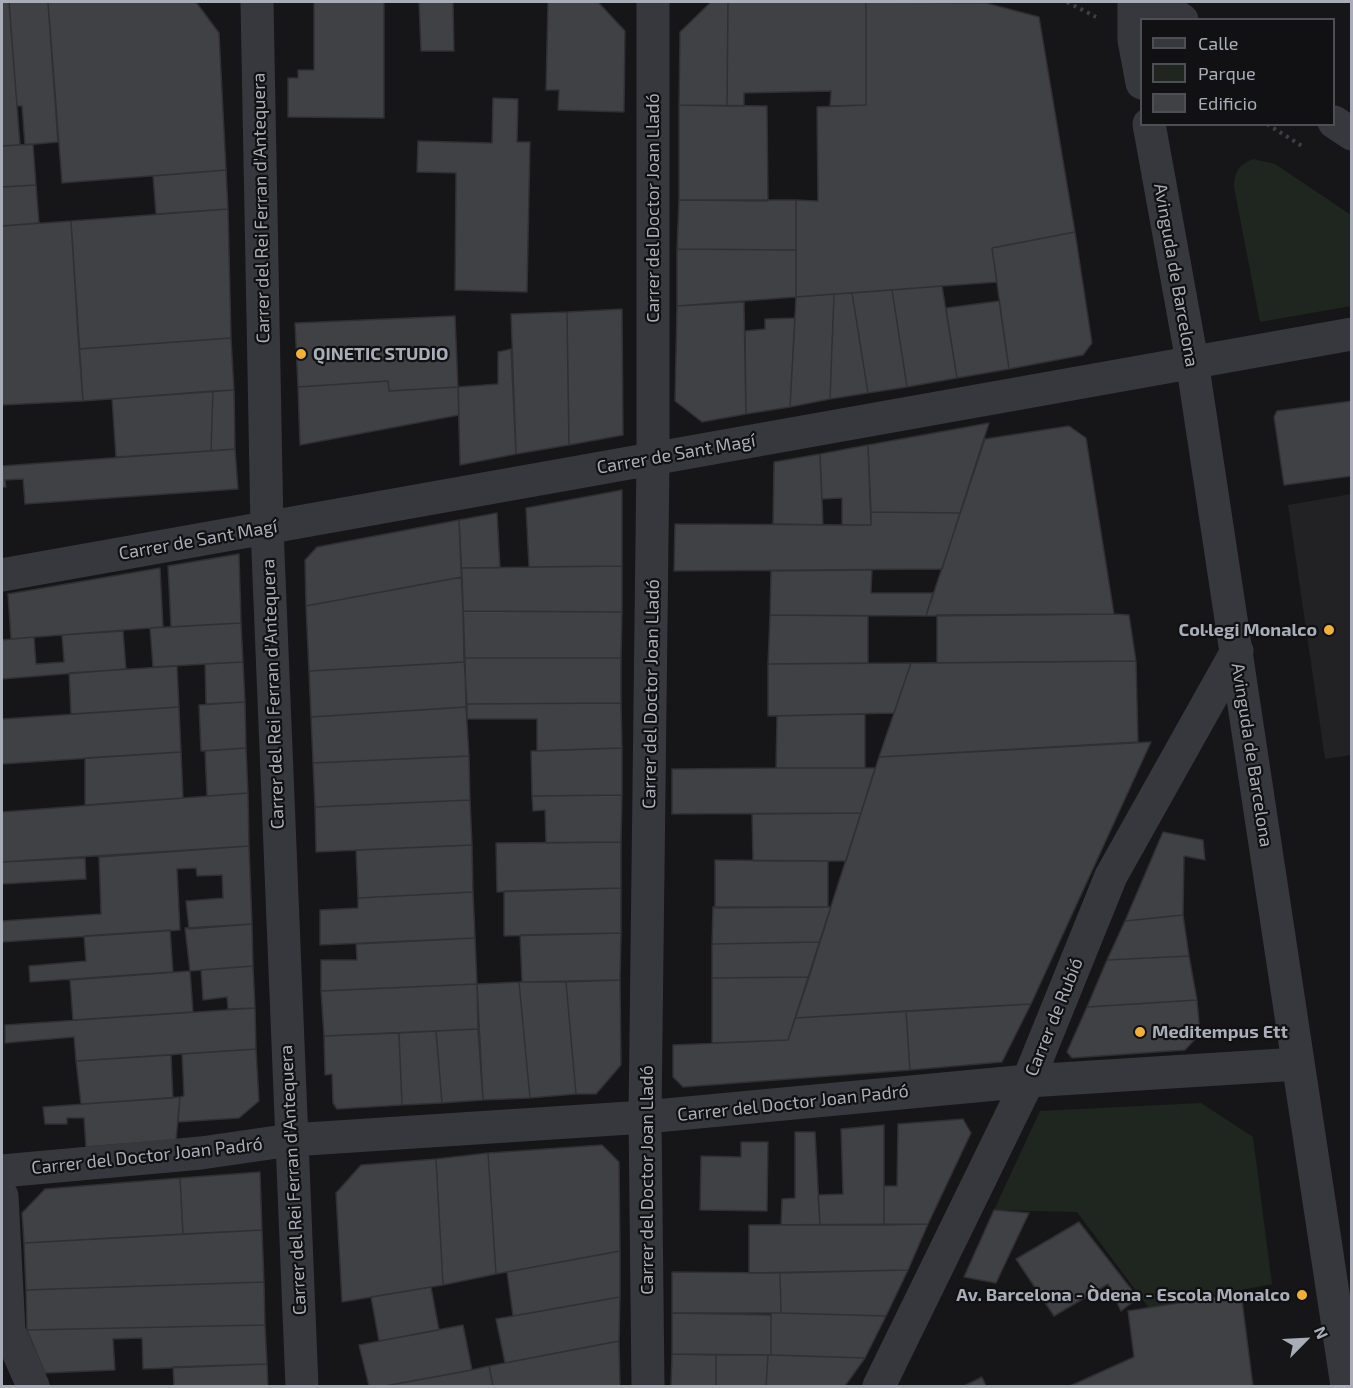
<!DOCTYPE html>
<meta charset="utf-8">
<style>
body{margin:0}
#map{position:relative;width:1353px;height:1388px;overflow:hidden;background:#161618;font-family:"Exo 2",sans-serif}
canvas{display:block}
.frame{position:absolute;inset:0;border:3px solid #a8adb8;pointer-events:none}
.legend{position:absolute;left:1140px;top:18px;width:195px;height:108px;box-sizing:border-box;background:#111113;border:2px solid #4d4f55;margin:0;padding:8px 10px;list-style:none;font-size:18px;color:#a8adb8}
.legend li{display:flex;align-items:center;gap:12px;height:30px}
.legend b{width:30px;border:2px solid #4d4f55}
.north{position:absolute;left:1275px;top:1310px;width:60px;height:60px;-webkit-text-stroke:4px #111113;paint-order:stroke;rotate:66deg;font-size:16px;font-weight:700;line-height:24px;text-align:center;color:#a8adb8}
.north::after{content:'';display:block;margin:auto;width:21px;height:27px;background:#a8adb8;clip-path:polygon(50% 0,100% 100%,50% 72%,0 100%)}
</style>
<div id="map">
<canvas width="1353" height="1388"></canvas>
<div class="frame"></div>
<ul class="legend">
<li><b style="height:8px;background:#37383d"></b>Calle</li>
<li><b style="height:16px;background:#1e261f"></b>Parque</li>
<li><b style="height:16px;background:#404145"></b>Edificio</li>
</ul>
<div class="north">N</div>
</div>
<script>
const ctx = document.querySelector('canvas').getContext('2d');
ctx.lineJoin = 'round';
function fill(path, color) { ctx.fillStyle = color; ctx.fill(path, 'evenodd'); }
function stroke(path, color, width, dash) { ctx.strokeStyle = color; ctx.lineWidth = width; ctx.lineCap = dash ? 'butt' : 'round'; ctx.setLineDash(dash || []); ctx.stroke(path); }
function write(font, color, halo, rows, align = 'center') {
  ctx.font = font + ' "Exo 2",sans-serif'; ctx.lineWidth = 4.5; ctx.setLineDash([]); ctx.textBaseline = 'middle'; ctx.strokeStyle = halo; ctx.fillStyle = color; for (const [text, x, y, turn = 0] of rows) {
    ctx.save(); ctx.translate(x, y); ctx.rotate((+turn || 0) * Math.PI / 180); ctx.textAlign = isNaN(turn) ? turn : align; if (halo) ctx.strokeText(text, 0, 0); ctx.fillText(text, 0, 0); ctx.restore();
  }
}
fill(new Path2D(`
 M 1351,494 L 1351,755 L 1325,759 L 1288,505 Z`), '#222225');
fill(new Path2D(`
 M 1253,159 L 1275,164 L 1351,215 L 1351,306 L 1260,322 L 1234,187 C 1235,170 1239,165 1253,159 Z
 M 1201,1103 L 1253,1137 L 1272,1284 L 1149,1308 L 1077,1212 L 994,1210 L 1040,1111 Z`), '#1e261f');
const building = new Path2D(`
 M 2,2 L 9,2 L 20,145 L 2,146 Z
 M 9,2 L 48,2 L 58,142 L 25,145 L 22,106 L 17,106 Z
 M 48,2 L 196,2 L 219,33 L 226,170 L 62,183 Z
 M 314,2 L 384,2 L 384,118 L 288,117 L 288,78 L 298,78 L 298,70 L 314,70 Z
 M 419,2 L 453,2 L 454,51 L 421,51 Z
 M 548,2 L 598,2 L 625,31 L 624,112 L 558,110 L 559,90 L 546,90 Z
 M 711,2 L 728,2 L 727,106 L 679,105 L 680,32 Z
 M 728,2 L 866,2 L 866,105 L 830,106 L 831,91 L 744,93 L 744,106 L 727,106 Z
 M 866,2 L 986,3 L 1039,17 L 1075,232 L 992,248 L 997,282 L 796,297 L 796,200 L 818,201 L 817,107 L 866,105 Z
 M 493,98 L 518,99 L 517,142 L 530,142 L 527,292 L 455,290 L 456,173 L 417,172 L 418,141 L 492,143 Z
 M 679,105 L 767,106 L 768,201 L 679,200 Z
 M 33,144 L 36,185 L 2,187 L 2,146 Z
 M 226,170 L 228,209 L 156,214 L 153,176 Z
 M 36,185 L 39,223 L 2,226 L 2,187 Z
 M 679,200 L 796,200 L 796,250 L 677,249 Z
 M 228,209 L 231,338 L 79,349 L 71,221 Z
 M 71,221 L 83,401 L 2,405 L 2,226 Z
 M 1075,232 L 1092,343 L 1083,355 L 1009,369 L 992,248 Z
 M 677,249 L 796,250 L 796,297 L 677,306 Z
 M 942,286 L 957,378 L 907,387 L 892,290 Z
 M 892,290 L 907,387 L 868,393 L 852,293 Z
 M 852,293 L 868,393 L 830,399 L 834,294 Z
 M 834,294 L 830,399 L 790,407 L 796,297 Z
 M 999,301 L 1009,369 L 957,378 L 946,308 Z
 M 744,302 L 746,414 L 702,422 L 675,401 L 677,306 Z
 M 622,309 L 623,435 L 569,445 L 567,312 Z
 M 567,312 L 569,445 L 516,454 L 511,314 Z
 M 455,316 L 458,387 L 389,391 L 388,381 L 298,387 L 295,323 Z
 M 795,318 L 790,407 L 746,414 L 745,331 L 765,329 L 765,319 Z
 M 231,338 L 234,390 L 83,401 L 79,349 Z
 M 511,349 L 516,454 L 460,465 L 458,387 L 498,384 L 498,352 Z
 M 388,381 L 389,391 L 458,387 L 459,415 L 300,445 L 298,387 Z
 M 234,390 L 235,449 L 211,451 L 213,391 Z
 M 213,391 L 211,451 L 116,457 L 112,399 Z
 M 1352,401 L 1352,476 L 1284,485 L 1274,417 L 1277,411 Z
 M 989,423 L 960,513 L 871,512 L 868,445 Z
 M 1069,426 L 1086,438 L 1114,614 L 926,616 L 985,439 Z
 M 868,445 L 871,525 L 842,525 L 842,498 L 822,499 L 820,454 Z
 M 235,449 L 238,489 L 25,504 L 23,479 L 5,480 L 6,487 L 2,487 L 2,466 Z
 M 820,454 L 823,525 L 773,524 L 774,462 Z
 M 622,490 L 622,566 L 529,567 L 526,508 Z
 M 871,512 L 960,513 L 942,569 L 674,571 L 675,524 L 871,525 Z
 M 497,513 L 500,568 L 461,568 L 459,520 Z
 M 459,520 L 462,577 L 306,606 L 305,560 L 317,547 Z
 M 239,554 L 241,623 L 171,627 L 168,566 Z
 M 622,566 L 622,612 L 463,611 L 461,568 Z
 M 160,568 L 163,627 L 11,639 L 8,594 Z
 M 872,570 L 871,593 L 933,593 L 926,616 L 770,615 L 771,571 Z
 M 462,577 L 465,662 L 309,671 L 306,606 Z
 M 463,611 L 622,612 L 621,658 L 464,658 Z
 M 1114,614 L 1129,615 L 1136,661 L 937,663 L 937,615 Z
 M 770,615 L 868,616 L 868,663 L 768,664 Z
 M 241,623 L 243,662 L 153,667 L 150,628 Z
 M 123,631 L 126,669 L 2,679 L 2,640 L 34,637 L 36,664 L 64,662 L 62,635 Z
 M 464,658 L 621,658 L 621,703 L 467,704 Z
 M 1136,661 L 1138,742 L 879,757 L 911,663 Z
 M 243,662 L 245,702 L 206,704 L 205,664 Z
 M 465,662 L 466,707 L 311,717 L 309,671 Z
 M 911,663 L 894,713 L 768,716 L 768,664 Z
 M 177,666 L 179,707 L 71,714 L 69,673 Z
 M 245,702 L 246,748 L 201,751 L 199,705 Z
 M 621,703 L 622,748 L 537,751 L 537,719 L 467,719 L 467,704 Z
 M 179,707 L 181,752 L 2,764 L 2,719 Z
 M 466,707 L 469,756 L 313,763 L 311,717 Z
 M 865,714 L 865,768 L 776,768 L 777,716 Z
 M 1151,742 L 1031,1004 L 795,1018 L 879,757 Z
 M 246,748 L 248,793 L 207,796 L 205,751 Z
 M 622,748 L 622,795 L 532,796 L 531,751 Z
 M 181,752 L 183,798 L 85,805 L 85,758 Z
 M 469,756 L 470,800 L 315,807 L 313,763 Z
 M 776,768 L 875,768 L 861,813 L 672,814 L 672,769 Z
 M 248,793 L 249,846 L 2,862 L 2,812 Z
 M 622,795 L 621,842 L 546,843 L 545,810 L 533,811 L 532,796 Z
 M 470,800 L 472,845 L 316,852 L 315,807 Z
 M 861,813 L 846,861 L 753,861 L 752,814 Z
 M 1163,832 L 1203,840 L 1205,860 L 1184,856 L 1183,915 L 1125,921 Z
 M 621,842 L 621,888 L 497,892 L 496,843 Z
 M 472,845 L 473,892 L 358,898 L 356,850 Z
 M 249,846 L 252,924 L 189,929 L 186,901 L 223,898 L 222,875 L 197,876 L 196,868 L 177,869 L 180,930 L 2,942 L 2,921 L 101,914 L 99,857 Z
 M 85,858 L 86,879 L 2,884 L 2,862 Z
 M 715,860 L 828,861 L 828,907 L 715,908 Z
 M 621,888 L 621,933 L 504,936 L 504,891 Z
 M 473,892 L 475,938 L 320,945 L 320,910 L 358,908 L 358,898 Z
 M 713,907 L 831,907 L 820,942 L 712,944 Z
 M 1183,915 L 1189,956 L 1107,960 L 1125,921 Z
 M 252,924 L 253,966 L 190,971 L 185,928 Z
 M 170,930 L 173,972 L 30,982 L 29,966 L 86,961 L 84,936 Z
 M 621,933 L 620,980 L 522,982 L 520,935 Z
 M 475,938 L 477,984 L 321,991 L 321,960 L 357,960 L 356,944 Z
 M 820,942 L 809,977 L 712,978 L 712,944 Z
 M 1189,956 L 1197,1000 L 1087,1007 L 1107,960 Z
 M 253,966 L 255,1008 L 228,1009 L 227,997 L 203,1000 L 201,970 Z
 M 190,971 L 193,1012 L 73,1020 L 70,980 Z
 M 809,977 L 788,1040 L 712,1043 L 712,978 Z
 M 620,980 L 621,1065 L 596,1094 L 576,1094 L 566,982 Z
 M 519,982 L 566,982 L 576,1094 L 530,1098 Z
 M 519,982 L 530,1098 L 483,1100 L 477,984 Z
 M 477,984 L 478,1029 L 324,1036 L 321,991 Z
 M 1197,1000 L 1200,1034 L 1185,1050 L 1072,1058 L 1067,1052 L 1087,1007 Z
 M 1031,1004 L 1002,1062 L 910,1070 L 906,1011 Z
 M 255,1008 L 256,1049 L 76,1061 L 74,1037 L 5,1043 L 5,1025 Z
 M 906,1011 L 910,1070 L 683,1087 L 673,1077 L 673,1045 L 788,1040 L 795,1018 Z
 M 478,1029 L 483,1100 L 442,1103 L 436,1031 Z
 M 436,1031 L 442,1103 L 402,1105 L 399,1033 Z
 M 399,1033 L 402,1105 L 337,1109 L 333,1103 L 332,1074 L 325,1075 L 324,1036 Z
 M 256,1049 L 259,1101 L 239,1118 L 178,1122 L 180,1097 L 184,1096 L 182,1054 Z
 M 171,1055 L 173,1098 L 81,1104 L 76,1061 Z
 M 180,1097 L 176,1140 L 86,1147 L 84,1118 L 67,1118 L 67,1124 L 45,1124 L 43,1107 Z
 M 963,1119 L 971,1133 L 928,1224 L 884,1225 L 884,1186 L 897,1186 L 898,1124 Z
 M 884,1125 L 884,1225 L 820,1225 L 818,1195 L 843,1194 L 841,1129 Z
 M 795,1132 L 815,1132 L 820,1225 L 781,1225 L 782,1199 L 795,1198 Z
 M 741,1142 L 768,1142 L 767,1211 L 700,1210 L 701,1156 L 741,1157 Z
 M 602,1145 L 619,1162 L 620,1251 L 496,1274 L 488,1153 Z
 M 488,1153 L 496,1274 L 443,1285 L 436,1159 Z
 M 436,1159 L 443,1285 L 342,1302 L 336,1193 L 361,1165 Z
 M 260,1172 L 262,1230 L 183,1234 L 180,1178 Z
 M 180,1178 L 183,1234 L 24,1243 L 22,1213 L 45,1189 Z
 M 994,1210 L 1029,1213 L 996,1283 L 964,1277 Z
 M 1079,1222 L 1138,1298 L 1121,1311 L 1108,1284 L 1054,1316 L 1016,1259 Z
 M 928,1224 L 908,1270 L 749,1273 L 749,1225 Z
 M 262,1230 L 264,1282 L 26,1290 L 24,1243 Z
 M 620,1251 L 620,1297 L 513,1316 L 507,1272 Z
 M 908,1270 L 886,1316 L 781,1313 L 780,1273 Z
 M 672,1272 L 780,1273 L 781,1313 L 672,1313 Z
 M 264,1282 L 265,1325 L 27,1330 L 26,1290 Z
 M 431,1287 L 439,1330 L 379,1341 L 371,1297 Z
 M 1241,1293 L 1253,1386 L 1070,1386 L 1134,1357 L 1128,1311 Z
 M 620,1297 L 619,1341 L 505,1363 L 496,1319 Z
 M 672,1313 L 771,1315 L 771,1355 L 672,1354 Z
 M 771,1313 L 781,1313 L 886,1316 L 865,1358 L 771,1355 Z
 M 265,1325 L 267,1364 L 143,1369 L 142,1338 L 113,1339 L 115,1370 L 45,1373 L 27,1330 Z
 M 463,1325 L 472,1370 L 385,1386 L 369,1386 L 359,1345 Z
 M 619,1341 L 620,1386 L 493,1386 L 489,1366 Z
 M 672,1354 L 716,1355 L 716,1386 L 671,1386 Z
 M 716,1355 L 768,1355 L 766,1386 L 716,1386 Z
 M 768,1355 L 771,1355 L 865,1358 L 845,1386 L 766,1386 Z
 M 267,1364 L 268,1386 L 174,1386 L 173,1367 Z
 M 489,1366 L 493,1386 L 385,1386 L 472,1370 Z
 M 982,1377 L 986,1386 L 964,1386 Z`);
fill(building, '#404145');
stroke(building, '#303034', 1.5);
stroke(new Path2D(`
 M 1067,2 L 1096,17
 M 1267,124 L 1302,146`), '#3d3f44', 4, [3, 4.5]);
stroke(new Path2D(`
 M 257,2 L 267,528 L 302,1386
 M 1134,2 L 1134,40 L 1142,83
 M 1155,2 L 1182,20
 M 1334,122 L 1352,134
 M 1149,124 L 1192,361 L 1347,1386
 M 2,575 L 1352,334
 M 2,1171 L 201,1153 L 291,1140 L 645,1117 L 1028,1081 L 1298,1064
 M 2,1196 L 9,1331 L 33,1386
 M 648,1386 L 645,1117 L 653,458 L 653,2
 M 879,1386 L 1028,1081 L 1111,876 L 1237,651`), '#37383d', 33);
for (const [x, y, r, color] of [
 [301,354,6,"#f2b134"],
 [1329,630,6,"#f2b134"],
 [1140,1032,6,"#f2b134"],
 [1302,1295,6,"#f2b134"]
]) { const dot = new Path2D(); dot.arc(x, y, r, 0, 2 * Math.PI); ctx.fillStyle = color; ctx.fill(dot); stroke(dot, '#111113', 2); }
write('18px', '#a8adb8', '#111113', [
 ["Carrer del Rei Ferran d'Antequera",261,208,-91],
 ["Carrer del Doctor Joan Lladó",653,208,-90],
 ["Avinguda de Barcelona",1176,275,80],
 ["Carrer de Sant Magí",676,454,-10],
 ["Carrer de Sant Magí",198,540,-10],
 ["Carrer del Rei Ferran d'Antequera",273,694,-92],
 ["Carrer del Doctor Joan Lladó",651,694,-89],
 ["Avinguda de Barcelona",1252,755,81],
 ["Carrer de Rubió",1054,1017,-68],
 ["Carrer del Doctor Joan Padró",793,1103,-6],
 ["Carrer del Doctor Joan Padró",147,1156,-6],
 ["Carrer del Rei Ferran d'Antequera",293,1180,-93],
 ["Carrer del Doctor Joan Lladó",647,1180,-90]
]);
write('bold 18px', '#a8adb8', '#111113', [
 ["QINETIC STUDIO",313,354],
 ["Col·legi Monalco",1317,630,"right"],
 ["Meditempus Ett",1152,1032],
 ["Av. Barcelona - Òdena - Escola Monalco",1290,1295,"right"]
], 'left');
</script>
